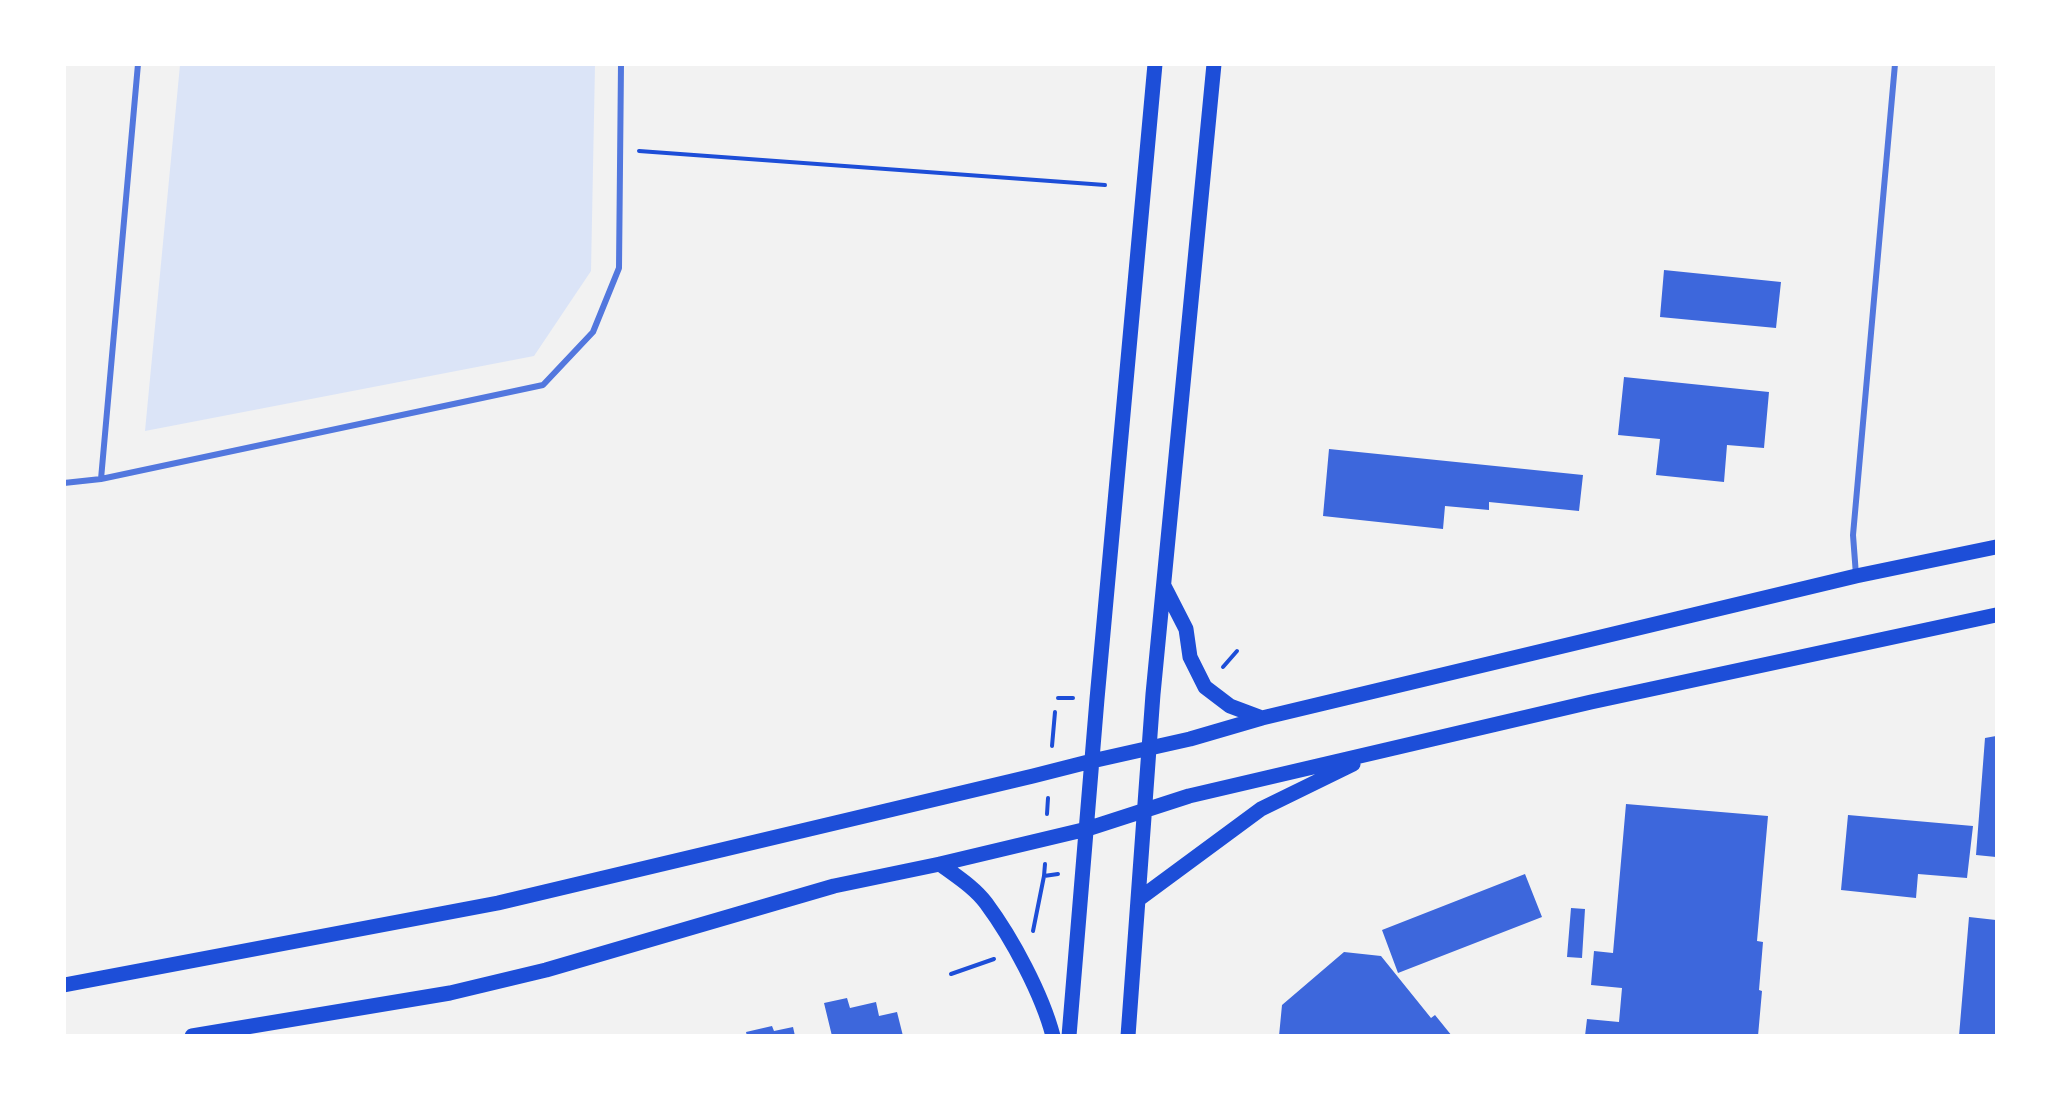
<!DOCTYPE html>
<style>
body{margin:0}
#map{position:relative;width:2061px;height:1100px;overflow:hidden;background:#f2f2f2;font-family:Roboto,sans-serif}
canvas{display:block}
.frame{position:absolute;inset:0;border:66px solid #fff;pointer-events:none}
</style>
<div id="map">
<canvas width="2061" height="1100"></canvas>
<div class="frame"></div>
</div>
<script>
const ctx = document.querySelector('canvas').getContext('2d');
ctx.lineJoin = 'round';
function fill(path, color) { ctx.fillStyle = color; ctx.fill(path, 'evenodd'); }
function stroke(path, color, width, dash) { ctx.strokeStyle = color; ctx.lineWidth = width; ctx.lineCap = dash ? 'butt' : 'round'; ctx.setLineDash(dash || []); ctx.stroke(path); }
fill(new Path2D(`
 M 180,65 L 595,65 L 591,271 L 534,356 L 145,431 Z`), '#dbe4f7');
fill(new Path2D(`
 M 1664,270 L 1781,282 L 1776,328 L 1660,317 Z
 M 1624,377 L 1769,392 L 1764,448 L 1727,445 L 1724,482 L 1656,475 L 1660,439 L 1618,435 Z
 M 1329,449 L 1583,475 L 1579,511 L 1489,502 L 1489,510 L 1445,506 L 1443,529 L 1323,516 Z
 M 1996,736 L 1996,857 L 1976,855 L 1985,738 Z
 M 1626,804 L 1768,816 L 1757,941 L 1763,942 L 1759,990 L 1762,991 L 1758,1036 L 1585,1036 L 1587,1019 L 1619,1022 L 1622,988 L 1591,985 L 1594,951 L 1613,953 Z
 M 1848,815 L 1973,826 L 1967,878 L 1918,874 L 1916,898 L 1841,890 Z
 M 1525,874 L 1542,917 L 1398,973 L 1382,930 Z
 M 1571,908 L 1585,909 L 1582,958 L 1567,957 Z
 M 1969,917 L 1996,920 L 1996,1036 L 1959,1036 Z
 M 1344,952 L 1381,956 L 1431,1018 L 1435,1015 L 1452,1036 L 1279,1036 L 1282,1005 Z
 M 847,998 L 850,1008 L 876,1002 L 879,1016 L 897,1012 L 903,1036 L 832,1036 L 824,1003 Z
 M 772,1026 L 774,1031 L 793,1027 L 795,1036 L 747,1036 L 746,1032 Z`), '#3d67dc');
stroke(new Path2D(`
 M 639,151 L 1105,185
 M 1223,667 L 1237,651
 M 1058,698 L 1073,698
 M 1052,746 L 1055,712
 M 1047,814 L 1048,798
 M 1045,864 L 1044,876 L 1058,874
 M 1033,931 L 1044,876
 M 951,974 L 994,959`), '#1d4ed8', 4);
stroke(new Path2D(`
 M 101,479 L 138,64
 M 64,483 L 101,479 L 543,385 L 593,332 L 619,268 L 621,64
 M 1856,575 L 1853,535 L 1895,64`), '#5277de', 6);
stroke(new Path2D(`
 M 1164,586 L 1186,629 L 1190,657 L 1205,687 L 1230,706 L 1262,718
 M 940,864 C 956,876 974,887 986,903 C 1012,938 1042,994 1053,1036
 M 1139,899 L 1261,809 L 1353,764
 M 64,985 L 498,903 L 1033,776 L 1092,761 L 1190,739 L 1262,718 L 1856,576 L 1996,547
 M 192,1036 L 450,993 L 546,970 L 834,886 L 940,864 L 1087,829 L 1189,796 L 1591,702 L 1996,615
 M 1069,1036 L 1097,699 L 1155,64
 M 1128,1036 L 1153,694 L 1214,64`), '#1d4ed8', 15);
</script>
